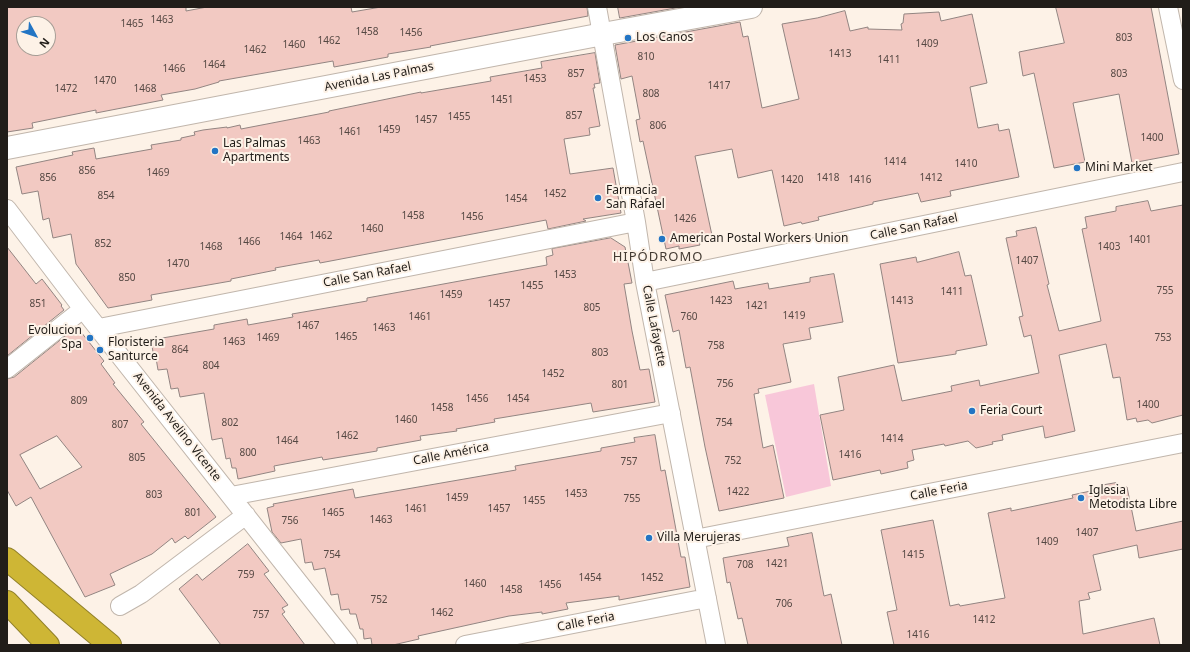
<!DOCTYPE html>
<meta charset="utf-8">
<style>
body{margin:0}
#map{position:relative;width:1190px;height:652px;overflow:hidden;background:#fdf2e7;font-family:"Noto Sans",sans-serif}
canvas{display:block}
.frame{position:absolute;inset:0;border:8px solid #211d19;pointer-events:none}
.north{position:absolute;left:16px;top:16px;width:40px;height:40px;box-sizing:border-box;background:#fdf2e7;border:1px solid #a59d95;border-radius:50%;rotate:130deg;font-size:11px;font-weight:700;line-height:16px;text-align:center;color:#211d19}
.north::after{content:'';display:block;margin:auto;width:14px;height:18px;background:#2375c4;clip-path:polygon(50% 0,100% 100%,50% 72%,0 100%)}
</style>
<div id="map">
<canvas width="1190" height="652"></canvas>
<div class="frame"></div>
<div class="north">N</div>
</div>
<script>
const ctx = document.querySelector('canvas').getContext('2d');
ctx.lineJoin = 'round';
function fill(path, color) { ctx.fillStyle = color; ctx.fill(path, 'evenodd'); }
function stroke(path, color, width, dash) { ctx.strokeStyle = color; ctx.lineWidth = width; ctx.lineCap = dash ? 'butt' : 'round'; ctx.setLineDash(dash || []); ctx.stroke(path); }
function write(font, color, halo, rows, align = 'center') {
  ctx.font = font + ' "Noto Sans",sans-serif'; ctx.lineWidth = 4; ctx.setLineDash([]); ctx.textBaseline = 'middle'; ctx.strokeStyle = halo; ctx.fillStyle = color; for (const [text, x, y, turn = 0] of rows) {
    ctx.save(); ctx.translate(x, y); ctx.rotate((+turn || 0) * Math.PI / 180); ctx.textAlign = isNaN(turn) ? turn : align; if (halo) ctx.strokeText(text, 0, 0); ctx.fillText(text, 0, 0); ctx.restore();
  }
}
fill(new Path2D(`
 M 814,384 L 831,486 L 786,497 L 765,395 Z`), '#f8c7d9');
const building = new Path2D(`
 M 7,7 L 186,7 L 186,11 L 207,7 L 351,7 L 352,12 L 381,7 L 587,7 L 588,16 L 430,46 L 431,47 L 388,54 L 388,57 L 334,67 L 333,61 L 219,81 L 219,82 L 195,89 L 161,95 L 163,100 L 96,113 L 96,110 L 32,123 L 33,128 L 7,132 ZM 24,24 L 48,24 L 48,48 L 24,48 Z
 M 618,7 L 681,7 L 620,18 Z
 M 1056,7 L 1151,7 L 1179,154 L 1132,163 L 1119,94 L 1073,103 L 1085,162 L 1054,168 L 1034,73 L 1023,76 L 1019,52 L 1064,43 Z
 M 845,11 L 850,31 L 868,27 L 868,29 L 902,30 L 901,24 L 903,23 L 904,14 L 939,12 L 941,21 L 972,14 L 987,83 L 970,87 L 978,128 L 998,124 L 999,131 L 1009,129 L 1019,177 L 950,191 L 951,196 L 921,202 L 918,193 L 873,202 L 873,204 L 818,217 L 819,220 L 802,224 L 801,222 L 784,226 L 772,170 L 738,178 L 732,149 L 695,156 L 713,240 L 699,243 L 700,245 L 679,249 L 679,246 L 666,249 L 643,141 L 640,142 L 636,120 L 640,119 L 632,76 L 621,79 L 615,45 L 740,22 L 743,37 L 748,36 L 762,108 L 799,99 L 782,24 L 817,18 Z
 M 595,53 L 600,83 L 594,84 L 595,88 L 593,88 L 600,126 L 589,128 L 590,135 L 564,139 L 570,174 L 613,168 L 621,213 L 583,219 L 586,221 L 548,229 L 546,220 L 320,263 L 319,260 L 275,268 L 276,270 L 231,279 L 231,281 L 151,295 L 152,300 L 108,308 L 76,264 L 71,234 L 53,238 L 49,218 L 43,220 L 38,191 L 22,194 L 16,167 L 73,155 L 72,152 L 94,148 L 96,159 L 152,149 L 151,145 L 181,140 L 181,138 L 195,135 L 194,132 L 203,130 L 227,127 L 227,128 L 240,125 L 241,129 L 329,112 L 329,111 L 421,92 L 421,93 L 491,81 L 490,77 L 542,68 L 541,62 Z
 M 1148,201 L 1151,211 L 1183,205 L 1183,415 L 1152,423 L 1148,420 L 1137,422 L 1136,418 L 1127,420 L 1120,377 L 1113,378 L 1106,344 L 1059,355 L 1075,431 L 1045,438 L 1043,426 L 1002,435 L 1003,440 L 992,442 L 993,444 L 976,448 L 968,441 L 945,446 L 944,444 L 912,450 L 914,460 L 907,462 L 908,468 L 881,474 L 880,470 L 833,480 L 820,415 L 844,410 L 838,377 L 894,365 L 902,401 L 952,391 L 951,386 L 979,380 L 980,386 L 1039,373 L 1031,335 L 1024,337 L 1019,317 L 1023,316 L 1006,238 L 1017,236 L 1016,231 L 1036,227 L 1049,284 L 1047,285 L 1059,331 L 1101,321 L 1082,229 L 1087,228 L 1085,217 L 1116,211 L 1116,207 Z
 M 611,238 L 625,247 L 632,283 L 624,284 L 632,331 L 640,370 L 649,369 L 655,402 L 593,412 L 591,403 L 494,419 L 495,422 L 456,429 L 457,431 L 420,436 L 421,440 L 377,448 L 377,451 L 323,460 L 322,457 L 274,466 L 275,471 L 238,479 L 236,468 L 232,468 L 230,458 L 226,459 L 222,438 L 212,440 L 204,393 L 180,397 L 178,388 L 171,389 L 167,369 L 158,370 L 156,358 L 154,358 L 151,340 L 214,329 L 214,325 L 247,319 L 248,325 L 293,317 L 292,314 L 367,301 L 367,298 L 547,265 L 546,257 L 553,255 L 552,249 Z
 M 7,247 L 36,284 L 42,279 L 62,305 L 61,306 L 64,310 L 7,356 Z
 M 959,252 L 965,276 L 971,275 L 987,345 L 956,351 L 956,354 L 898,363 L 880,264 L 916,257 L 917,262 Z
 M 834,274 L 843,322 L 809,328 L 811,339 L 783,344 L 791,382 L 758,389 L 759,393 L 754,394 L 763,448 L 773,445 L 784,498 L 719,511 L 705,447 L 690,367 L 686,368 L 679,330 L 673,332 L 665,295 L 733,281 L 735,289 L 768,283 L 769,289 L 810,282 L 810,278 Z
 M 77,327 L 104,361 L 101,364 L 115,383 L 113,384 L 144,422 L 141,424 L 216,517 L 188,539 L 185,536 L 175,543 L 172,538 L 152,554 L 110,574 L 115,585 L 85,597 L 31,497 L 16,506 L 7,490 L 7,379 L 14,377 ZM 57,436 L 82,467 L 40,489 L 20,455 Z
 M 655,435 L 661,471 L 665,470 L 681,557 L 685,557 L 690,587 L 619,600 L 619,596 L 566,603 L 568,609 L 542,614 L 542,612 L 509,616 L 418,636 L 419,639 L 393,645 L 372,645 L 371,638 L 364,639 L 363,629 L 360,629 L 356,614 L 350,614 L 349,609 L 341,610 L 338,594 L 331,595 L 325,568 L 314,570 L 312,562 L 305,563 L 301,539 L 281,543 L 272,532 L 267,508 L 274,506 L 273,504 L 353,489 L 355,498 L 516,470 L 515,466 L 601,451 L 601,448 L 635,442 L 634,438 Z
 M 1116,483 L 1118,489 L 1127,487 L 1136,531 L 1183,521 L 1183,549 L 1139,558 L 1137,545 L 1093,555 L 1101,590 L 1088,593 L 1090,599 L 1079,601 L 1083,634 L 1154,618 L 1160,645 L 894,645 L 887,612 L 897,610 L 881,530 L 933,520 L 950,606 L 959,604 L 960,606 L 1005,598 L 988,513 L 1011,508 L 1011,511 L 1073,498 L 1072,495 L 1100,489 L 1099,486 Z
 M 812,533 L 824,596 L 831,594 L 842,645 L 748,645 L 742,618 L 738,619 L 730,582 L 727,583 L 723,558 L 789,546 L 787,538 Z
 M 248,544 L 269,571 L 264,574 L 288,605 L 282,608 L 285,612 L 282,614 L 305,645 L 221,645 L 179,589 L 197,574 L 202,580 Z`);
fill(building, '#f2c9c2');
stroke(building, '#928481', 1);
const minor = new Path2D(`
 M 597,7 L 636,222 L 645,282 L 716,645
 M 1168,7 L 1183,80
 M 7,209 L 83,309 L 348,645
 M 645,282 L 1183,172
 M 99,328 L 636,222
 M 7,369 L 83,309
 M 231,496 L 671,413
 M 695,539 L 1183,443
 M 120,606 L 141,594 L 246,515
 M 465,645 L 707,598`);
const tertiary = new Path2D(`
 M 7,148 L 603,34 L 751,7`);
const motorway = new Path2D(`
 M 7,559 L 110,645
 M 7,602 L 48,645`);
stroke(minor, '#c1b6ac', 20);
stroke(tertiary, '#c1b6ac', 24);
stroke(motorway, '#91802b', 24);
stroke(minor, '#fff', 18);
stroke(tertiary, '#fff', 22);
stroke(motorway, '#ceb635', 22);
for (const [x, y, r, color] of [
 [628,38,4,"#2375c4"],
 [215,151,4,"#2375c4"],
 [1077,168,4,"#2375c4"],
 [598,198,4,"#2375c4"],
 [662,239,4,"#2375c4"],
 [90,338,4,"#2375c4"],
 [100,350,4,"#2375c4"],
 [972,411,4,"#2375c4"],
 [1081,498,4,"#2375c4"],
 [649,538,4,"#2375c4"]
]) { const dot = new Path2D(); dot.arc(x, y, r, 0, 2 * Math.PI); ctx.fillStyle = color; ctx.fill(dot); stroke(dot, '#fdf2e7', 1.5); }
write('10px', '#554843', null, [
 ["1463",162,20],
 ["1465",132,24],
 ["1458",367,32],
 ["1456",411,33],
 ["803",1124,38],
 ["1462",329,41],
 ["1409",927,44],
 ["1460",294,45],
 ["1462",255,50],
 ["1413",840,54],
 ["810",646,57],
 ["1411",889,60],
 ["1464",214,65],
 ["1466",174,69],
 ["857",576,74],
 ["803",1119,74],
 ["1453",535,79],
 ["1470",105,81],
 ["1417",719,86],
 ["1472",66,89],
 ["1468",145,89],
 ["808",651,94],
 ["1451",502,100],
 ["857",574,116],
 ["1455",459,117],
 ["1457",426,120],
 ["806",658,126],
 ["1459",389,130],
 ["1461",350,132],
 ["1400",1152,138],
 ["1463",309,141],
 ["1414",895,162],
 ["1410",966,164],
 ["856",87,171],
 ["1469",158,173],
 ["856",48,178],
 ["1418",828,178],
 ["1412",931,178],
 ["1420",792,180],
 ["1416",860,180],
 ["1452",555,194],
 ["854",106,196],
 ["1454",516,199],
 ["1458",413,216],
 ["1456",472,217],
 ["1426",685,219],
 ["1460",372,229],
 ["1462",321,236],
 ["1464",291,237],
 ["1401",1140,240],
 ["1466",249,242],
 ["852",103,244],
 ["1468",211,247],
 ["1403",1109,247],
 ["1407",1027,261],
 ["1470",178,264],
 ["1453",565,275],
 ["850",127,278],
 ["1455",532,286],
 ["755",1165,291],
 ["1411",952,292],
 ["1459",451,295],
 ["1423",721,301],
 ["1413",902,301],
 ["851",38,304],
 ["1457",499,304],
 ["1421",757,306],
 ["805",592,308],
 ["1419",794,316],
 ["1461",420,317],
 ["760",689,317],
 ["1467",308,326],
 ["1463",384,328],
 ["1465",346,337],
 ["1469",268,338],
 ["753",1163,338],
 ["1463",234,342],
 ["758",716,346],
 ["864",180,350],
 ["803",600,353],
 ["804",211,366],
 ["1452",553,374],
 ["756",725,384],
 ["801",620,385],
 ["1456",477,399],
 ["1454",518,399],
 ["809",79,401],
 ["1400",1148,405],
 ["1458",442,408],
 ["1460",406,420],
 ["802",230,423],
 ["754",724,423],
 ["807",120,425],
 ["1462",347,436],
 ["1414",892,439],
 ["1464",287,441],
 ["800",248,453],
 ["1416",850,455],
 ["805",137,458],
 ["752",733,461],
 ["757",629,462],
 ["1422",738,492],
 ["1453",576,494],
 ["803",154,495],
 ["1459",457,498],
 ["755",632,499],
 ["1455",534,501],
 ["1461",416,509],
 ["1457",499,509],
 ["801",193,513],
 ["1465",333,513],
 ["1463",381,520],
 ["756",290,521],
 ["1407",1087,533],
 ["1409",1047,542],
 ["754",332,555],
 ["1415",913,555],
 ["1421",777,564],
 ["708",745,565],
 ["759",246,575],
 ["1454",590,578],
 ["1452",652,578],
 ["1460",475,584],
 ["1456",550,585],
 ["1458",511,590],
 ["752",379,600],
 ["706",784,604],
 ["1462",442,613],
 ["757",261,615],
 ["1412",984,620],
 ["1416",918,635]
]);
write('12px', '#211d19', '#fdf2e7', [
 ["Los Canos",636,38],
 ["Las Palmas",223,144],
 ["Apartments",223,158],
 ["Mini Market",1085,168],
 ["Farmacia",606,191],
 ["San Rafael",606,205],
 ["American Postal Workers Union",670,239],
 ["Evolucion",82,331,"right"],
 ["Spa",82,345,"right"],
 ["Floristeria",108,343],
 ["Santurce",108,357],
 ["Feria Court",980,411],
 ["Iglesia",1089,491],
 ["Metodista Libre",1089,505],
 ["Villa Merujeras",657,538]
], 'left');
write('12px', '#211d19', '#fdf2e7', [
 ["Avenida Las Palmas",379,77,-11],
 ["Calle San Rafael",914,227,-12],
 ["Calle San Rafael",367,275,-11],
 ["Calle Lafayette",654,326,79],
 ["Avenida Avelino Vicente",177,427,52],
 ["Calle América",451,454,-11],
 ["Calle Feria",939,491,-11],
 ["Calle Feria",586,622,-11]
]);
ctx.letterSpacing = '1px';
write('13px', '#433a32', '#fdf2e7', [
 ["HIPÓDROMO",658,257]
]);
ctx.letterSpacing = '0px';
</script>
